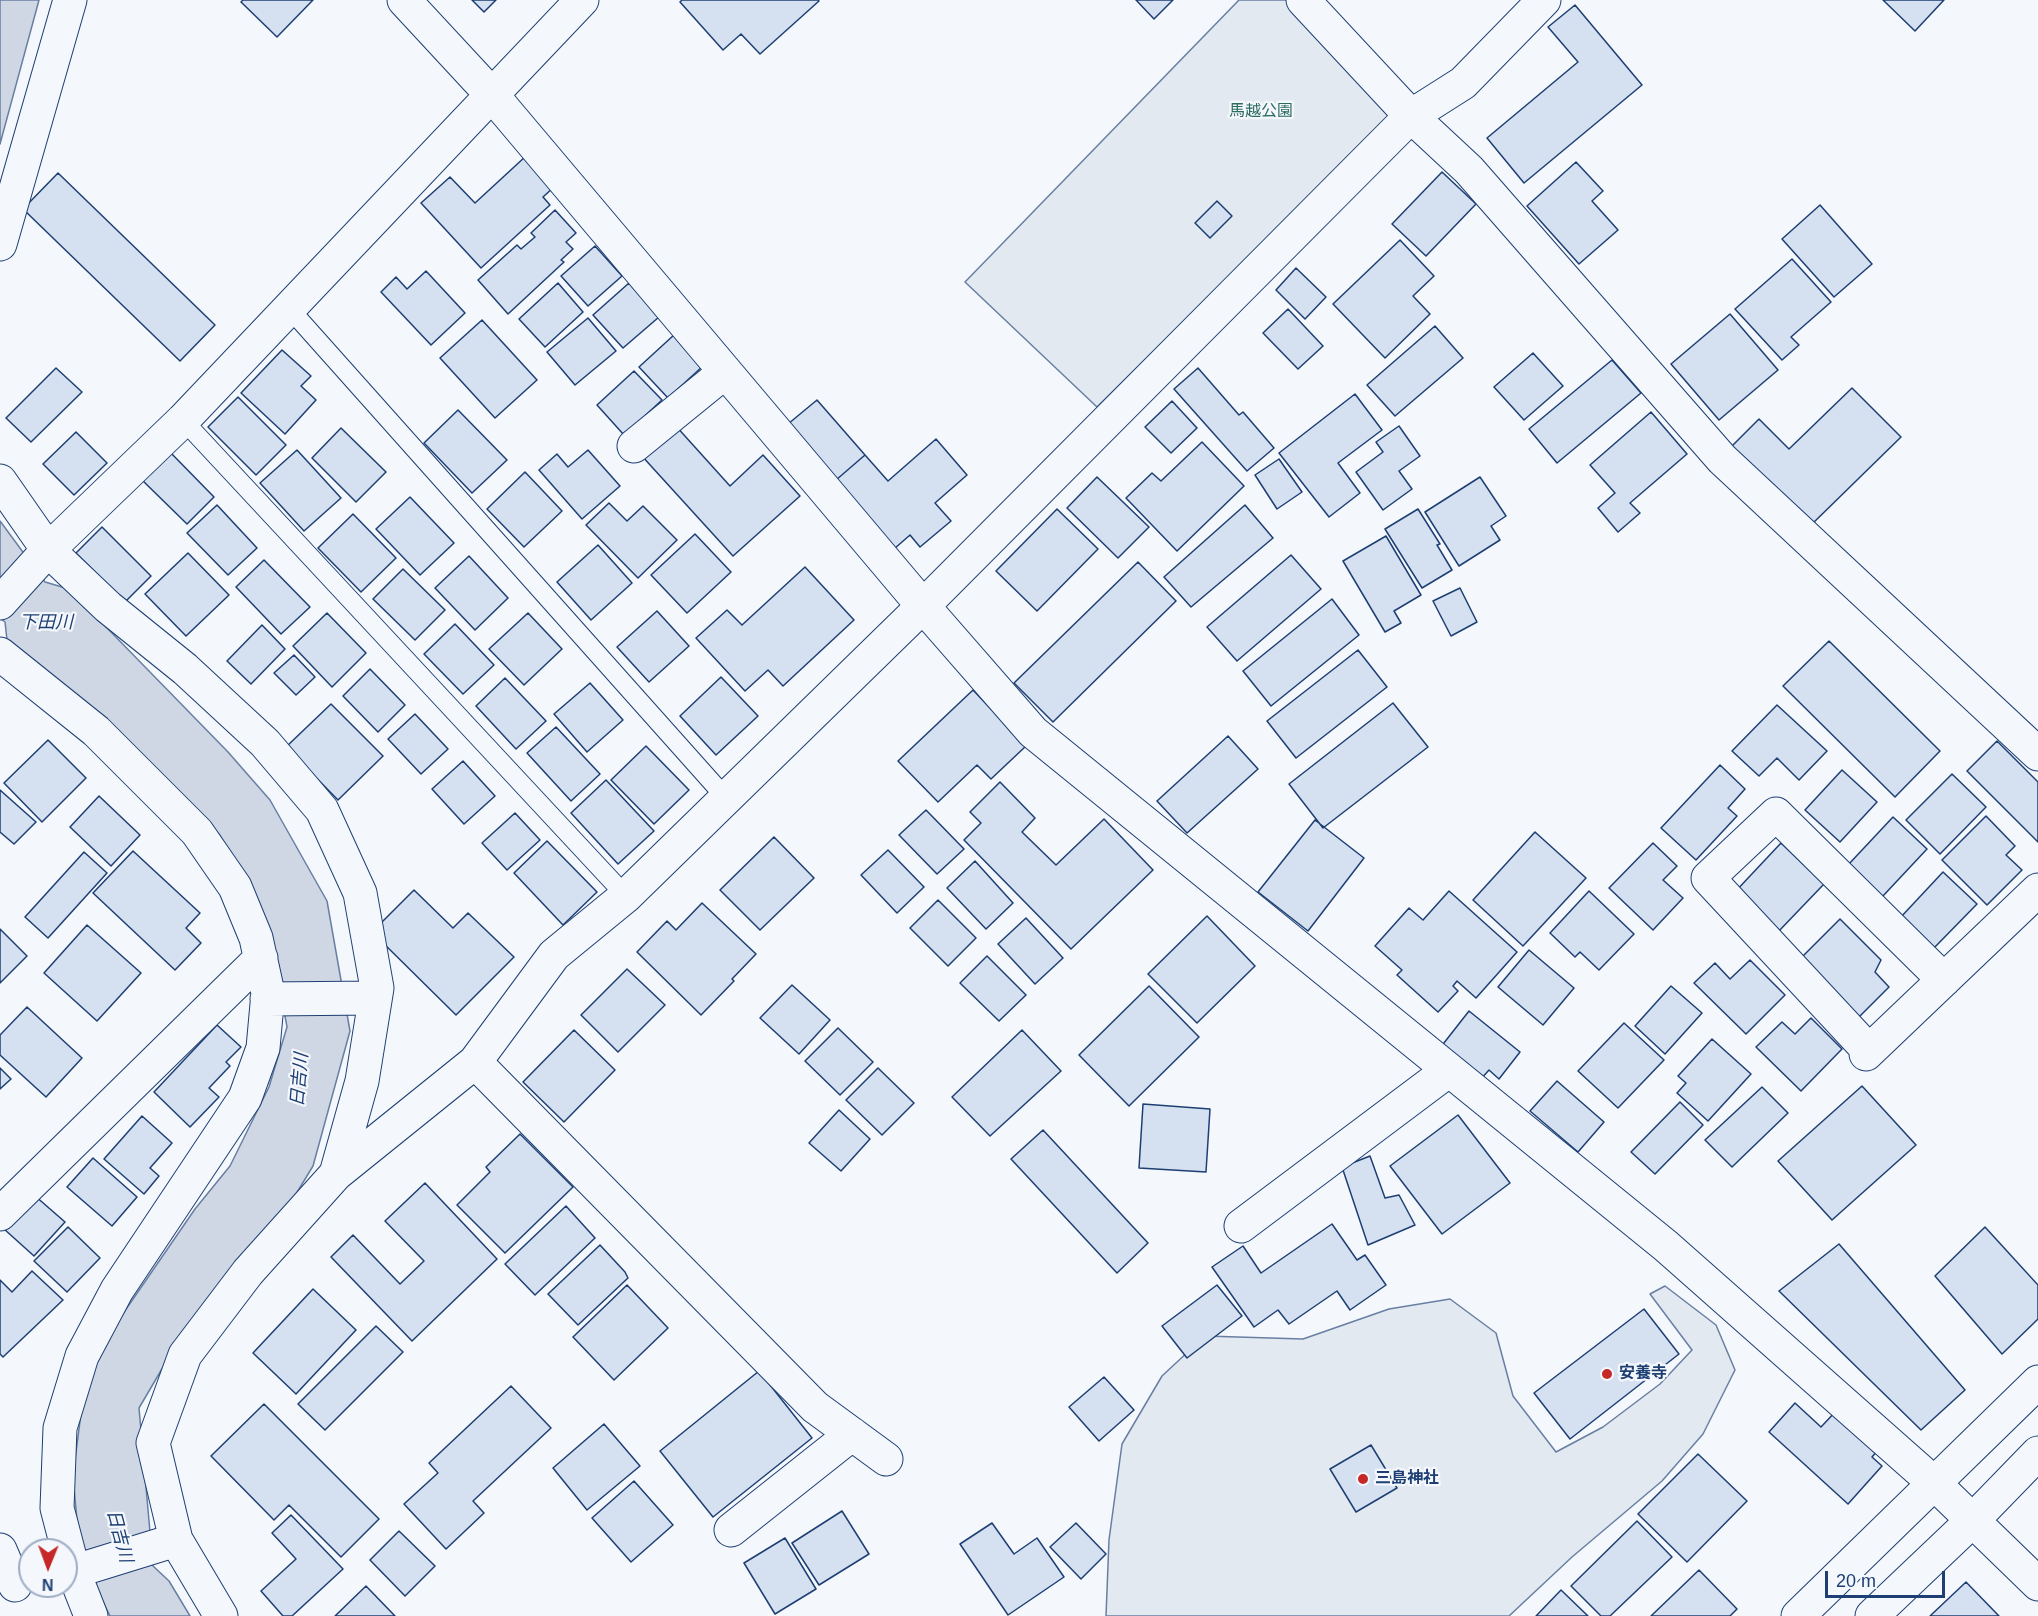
<!DOCTYPE html>
<meta charset="utf-8">
<style>
body{margin:0}
#map{position:relative;width:2038px;height:1616px;overflow:hidden;background:#f4f7fb;font-family:Helvetica,sans-serif}
canvas{display:block}
.north{position:absolute;left:18px;top:1538px;width:60px;height:60px;box-sizing:border-box;background:#f4f7fb;border:2px solid #9eadc5;border-radius:50%;rotate:181deg;font-size:16px;font-weight:700;line-height:24px;text-align:center;color:#1d3f73}
.north::after{content:'';display:block;margin:auto;width:21px;height:27px;background:#c62828;clip-path:polygon(50% 0,100% 100%,50% 72%,0 100%)}
.scale{position:absolute;left:1825px;top:1571px;width:120px;height:27px;box-sizing:border-box;border:3px solid #1d3f73;border-top:0;padding-left:8px;font-size:18px;line-height:21px;white-space:nowrap;color:#1d3f73;-webkit-text-stroke:4px #f4f7fb;paint-order:stroke}
</style>
<div id="map">
<canvas width="2038" height="1616"></canvas>
<div class="north">N</div>
<div class="scale">20 m</div>
</div>
<script>
const ctx = document.querySelector('canvas').getContext('2d');
ctx.lineJoin = 'round';
function fill(path, color) { ctx.fillStyle = color; ctx.fill(path, 'evenodd'); }
function stroke(path, color, width, dash) { ctx.strokeStyle = color; ctx.lineWidth = width; ctx.lineCap = dash ? 'butt' : 'round'; ctx.setLineDash(dash || []); ctx.stroke(path); }
function write(font, color, halo, rows, align = 'center') {
  ctx.font = font + ' Helvetica,"Noto Sans JP",sans-serif'; ctx.lineWidth = 4.5; ctx.setLineDash([]); ctx.textBaseline = 'middle'; ctx.strokeStyle = halo; ctx.fillStyle = color; for (const [text, x, y, turn = 0] of rows) {
    ctx.save(); ctx.translate(x, y); ctx.rotate((+turn || 0) * Math.PI / 180); ctx.textAlign = isNaN(turn) ? turn : align; if (halo) ctx.strokeText(text, 0, 0); ctx.fillText(text, 0, 0); ctx.restore();
  }
}
const green = new Path2D(`
 M 1239,0 L 1288,0 L 1392,116 L 1097,407 L 965,282 Z
 M 1665,1286 L 1716,1325 L 1735,1370 L 1703,1434 L 1662,1481 L 1572,1557 L 1509,1616 L 1106,1616 L 1109,1540 L 1122,1444 L 1162,1376 L 1205,1336 L 1303,1339 L 1389,1309 L 1450,1299 L 1496,1333 L 1513,1396 L 1556,1452 L 1603,1427 L 1660,1384 L 1692,1350 L 1650,1294 Z`);
fill(green, '#e3e9f0');
stroke(green, '#687fa3', 1.5);
const water = new Path2D(`
 M 0,0 L 39,0 L 0,144 Z
 M 0,521 L 45,582 L 69,589 L 228,752 L 270,800 L 327,901 L 350,1031 L 313,1166 L 282,1217 L 183,1333 L 139,1408 L 153,1566 L 169,1581 L 190,1616 L 110,1616 L 96,1588 L 79,1543 L 73,1476 L 84,1390 L 111,1331 L 195,1209 L 230,1166 L 269,1087 L 287,1027 L 272,945 L 251,886 L 219,834 L 163,778 L 7,640 L 5,622 L 0,618 Z`);
fill(water, '#cfd7e4');
stroke(water, '#687fa3', 1.5);
const building = new Path2D(`
 M 243,0 L 313,0 L 277,37 L 241,2 Z
 M 472,0 L 496,0 L 484,12 Z
 M 682,0 L 818,0 L 819,1 L 760,54 L 741,34 L 723,50 L 680,2 Z
 M 1136,0 L 1173,0 L 1154,19 Z
 M 1883,0 L 1944,0 L 1915,31 Z
 M 1575,5 L 1642,85 L 1524,183 L 1487,138 L 1578,62 L 1548,27 Z
 M 526,156 L 554,187 L 543,197 L 550,205 L 481,268 L 421,203 L 450,177 L 475,203 Z
 M 1576,162 L 1603,191 L 1592,201 L 1618,230 L 1579,264 L 1527,206 Z
 M 1442,172 L 1476,204 L 1426,256 L 1392,224 Z
 M 58,173 L 215,325 L 180,361 L 23,209 Z
 M 1217,201 L 1232,216 L 1210,238 L 1195,223 Z
 M 1820,205 L 1872,264 L 1834,297 L 1782,239 Z
 M 555,210 L 576,233 L 566,242 L 573,249 L 561,260 L 564,262 L 508,314 L 478,280 L 517,245 L 521,249 L 535,237 L 531,233 Z
 M 1400,240 L 1434,276 L 1413,296 L 1430,314 L 1385,358 L 1333,304 Z
 M 595,246 L 622,276 L 588,306 L 561,276 Z
 M 1792,259 L 1831,302 L 1791,337 L 1799,345 L 1782,360 L 1735,309 Z
 M 1296,268 L 1326,297 L 1305,319 L 1276,290 Z
 M 426,271 L 465,313 L 431,345 L 381,292 L 396,277 L 407,289 Z
 M 558,283 L 583,312 L 545,347 L 519,319 Z
 M 629,283 L 659,317 L 623,348 L 593,315 Z
 M 1288,309 L 1323,346 L 1298,369 L 1263,333 Z
 M 1730,314 L 1778,370 L 1719,420 L 1671,364 Z
 M 588,318 L 616,351 L 575,385 L 547,352 Z
 M 482,320 L 537,380 L 495,418 L 440,358 Z
 M 1435,326 L 1463,358 L 1395,416 L 1367,385 Z
 M 675,334 L 703,366 L 668,398 L 639,367 Z
 M 282,350 L 311,376 L 301,386 L 316,400 L 285,434 L 241,393 Z
 M 1533,353 L 1563,386 L 1524,420 L 1494,387 Z
 M 1612,360 L 1641,393 L 1557,463 L 1529,429 Z
 M 56,368 L 82,392 L 31,442 L 6,418 Z
 M 1198,368 L 1239,415 L 1243,412 L 1274,448 L 1247,471 L 1174,389 Z
 M 634,371 L 662,400 L 624,435 L 597,405 Z
 M 1852,388 L 1901,437 L 1809,527 L 1731,447 L 1759,419 L 1789,449 Z
 M 1355,394 L 1382,430 L 1338,463 L 1360,493 L 1329,517 L 1279,453 Z
 M 238,397 L 286,445 L 256,475 L 208,427 Z
 M 817,400 L 865,455 L 836,480 L 788,424 Z
 M 1172,401 L 1197,428 L 1171,453 L 1145,427 Z
 M 458,410 L 507,460 L 472,493 L 424,443 Z
 M 1651,412 L 1687,454 L 1630,503 L 1640,513 L 1618,532 L 1598,508 L 1615,493 L 1590,465 Z
 M 675,425 L 730,486 L 763,455 L 800,496 L 733,556 L 641,455 Z
 M 1399,426 L 1420,456 L 1399,471 L 1412,489 L 1383,510 L 1356,472 L 1383,452 L 1376,442 Z
 M 341,428 L 386,472 L 356,502 L 312,458 Z
 M 76,432 L 107,463 L 74,495 L 43,464 Z
 M 936,439 L 967,475 L 935,503 L 951,521 L 920,547 L 910,535 L 894,549 L 836,480 L 865,455 L 888,481 Z
 M 1202,442 L 1244,486 L 1177,551 L 1126,498 L 1152,473 L 1161,481 Z
 M 168,450 L 214,497 L 187,524 L 141,479 Z
 M 297,450 L 341,498 L 304,531 L 260,483 Z
 M 588,450 L 620,486 L 582,519 L 539,470 L 557,454 L 568,467 Z
 M 1279,459 L 1302,492 L 1277,509 L 1255,475 Z
 M 525,472 L 562,511 L 524,547 L 487,509 Z
 M 1097,477 L 1149,527 L 1118,558 L 1067,508 Z
 M 1480,477 L 1506,516 L 1491,526 L 1500,540 L 1459,566 L 1425,512 Z
 M 410,497 L 454,543 L 420,575 L 376,529 Z
 M 609,503 L 627,521 L 643,506 L 677,540 L 638,578 L 586,525 Z
 M 217,505 L 257,548 L 228,575 L 187,533 Z
 M 1245,505 L 1273,538 L 1191,607 L 1164,577 Z
 M 1057,509 L 1098,549 L 1037,611 L 996,571 Z
 M 1418,509 L 1440,544 L 1437,545 L 1452,570 L 1422,588 L 1385,529 Z
 M 353,514 L 396,558 L 361,592 L 318,548 Z
 M 102,527 L 151,576 L 125,602 L 76,553 Z
 M 695,534 L 731,572 L 687,613 L 651,575 Z
 M 1386,536 L 1421,595 L 1394,611 L 1401,623 L 1385,632 L 1343,561 Z
 M 598,545 L 632,583 L 591,620 L 557,582 Z
 M 188,553 L 229,595 L 186,636 L 145,594 Z
 M 1291,555 L 1321,589 L 1237,661 L 1207,627 Z
 M 469,556 L 508,598 L 475,630 L 435,588 Z
 M 264,560 L 310,607 L 281,634 L 236,587 Z
 M 1138,562 L 1176,601 L 1053,722 L 1014,683 Z
 M 805,567 L 854,620 L 783,686 L 768,670 L 745,691 L 696,638 L 727,610 L 742,625 Z
 M 403,569 L 445,610 L 415,640 L 373,599 Z
 M 1460,588 L 1477,622 L 1451,636 L 1433,601 Z
 M 1332,599 L 1359,635 L 1271,706 L 1243,671 Z
 M 657,611 L 689,646 L 649,682 L 617,647 Z
 M 327,613 L 366,653 L 332,687 L 293,646 Z
 M 528,613 L 562,649 L 524,685 L 489,649 Z
 M 455,624 L 494,665 L 463,694 L 424,654 Z
 M 262,625 L 285,649 L 251,684 L 227,661 Z
 M 1829,641 L 1940,751 L 1895,797 L 1783,686 Z
 M 1358,650 L 1387,687 L 1296,758 L 1267,721 Z
 M 294,655 L 315,677 L 296,695 L 274,673 Z
 M 370,669 L 405,705 L 378,732 L 343,696 Z
 M 721,677 L 758,716 L 716,755 L 680,716 Z
 M 505,678 L 546,721 L 516,749 L 476,706 Z
 M 590,683 L 623,720 L 587,752 L 554,714 Z
 M 973,690 L 1026,746 L 991,779 L 977,765 L 938,802 L 898,761 Z
 M 1393,703 L 1428,747 L 1323,828 L 1289,784 Z
 M 331,704 L 383,756 L 338,800 L 286,747 Z
 M 1777,705 L 1827,751 L 1799,780 L 1777,758 L 1759,776 L 1732,751 Z
 M 415,714 L 448,749 L 421,774 L 388,739 Z
 M 556,727 L 600,774 L 571,801 L 527,753 Z
 M 1228,736 L 1258,769 L 1187,833 L 1157,801 Z
 M 48,740 L 86,778 L 42,822 L 4,783 Z
 M 1997,741 L 2038,782 L 2038,842 L 1967,771 Z
 M 646,746 L 689,790 L 654,824 L 611,780 Z
 M 463,761 L 495,796 L 464,824 L 432,789 Z
 M 1720,765 L 1745,789 L 1728,808 L 1737,816 L 1696,860 L 1661,828 Z
 M 1842,770 L 1877,802 L 1840,842 L 1805,810 Z
 M 1952,774 L 1986,807 L 1940,854 L 1906,820 Z
 M 606,780 L 654,831 L 618,864 L 571,813 Z
 M 1000,782 L 1035,818 L 1022,832 L 1056,865 L 1104,819 L 1153,870 L 1071,949 L 964,840 L 981,823 L 970,812 Z
 M 0,790 L 36,822 L 14,844 L 0,832 Z
 M 99,796 L 140,835 L 111,866 L 70,827 Z
 M 926,810 L 964,849 L 937,874 L 899,835 Z
 M 515,813 L 540,840 L 507,870 L 482,843 Z
 M 1986,816 L 2015,846 L 2006,855 L 2022,870 L 1987,905 L 1942,860 Z
 M 1893,817 L 1927,849 L 1882,897 L 1848,865 Z
 M 1315,820 L 1364,858 L 1308,931 L 1258,892 Z
 M 1535,832 L 1586,878 L 1523,946 L 1473,900 Z
 M 774,837 L 814,878 L 760,930 L 720,890 Z
 M 547,841 L 597,892 L 563,925 L 514,873 Z
 M 1653,843 L 1677,866 L 1663,880 L 1683,898 L 1653,930 L 1609,888 Z
 M 1781,843 L 1824,884 L 1777,933 L 1734,893 Z
 M 888,850 L 924,887 L 897,913 L 861,875 Z
 M 133,851 L 200,913 L 186,928 L 201,943 L 175,970 L 93,893 Z
 M 84,852 L 107,873 L 48,938 L 25,917 Z
 M 975,861 L 1013,903 L 986,929 L 947,888 Z
 M 1943,872 L 1977,904 L 1933,949 L 1900,918 Z
 M 414,890 L 453,928 L 468,913 L 514,957 L 456,1015 L 372,932 Z
 M 1449,891 L 1517,952 L 1476,998 L 1457,981 L 1453,986 L 1458,991 L 1438,1012 L 1397,975 L 1402,970 L 1375,946 L 1409,908 L 1423,920 Z
 M 1589,891 L 1634,934 L 1599,970 L 1580,952 L 1575,957 L 1550,933 Z
 M 938,900 L 976,938 L 948,966 L 910,928 Z
 M 702,903 L 756,954 L 732,979 L 734,981 L 701,1015 L 637,952 L 667,921 L 676,930 Z
 M 1207,916 L 1255,966 L 1197,1023 L 1148,974 Z
 M 1026,918 L 1063,958 L 1035,984 L 998,944 Z
 M 1840,919 L 1881,960 L 1875,972 L 1889,987 L 1857,1019 L 1799,960 Z
 M 87,925 L 141,973 L 97,1021 L 44,973 Z
 M 0,929 L 27,956 L 0,983 Z
 M 1529,950 L 1574,988 L 1543,1025 L 1498,987 Z
 M 987,956 L 1026,995 L 999,1021 L 960,983 Z
 M 1750,960 L 1785,995 L 1746,1034 L 1694,983 L 1715,963 L 1730,979 Z
 M 627,969 L 665,1005 L 618,1052 L 581,1015 Z
 M 792,985 L 830,1020 L 799,1054 L 760,1018 Z
 M 1149,986 L 1199,1037 L 1129,1106 L 1079,1055 Z
 M 1671,986 L 1702,1013 L 1665,1054 L 1635,1026 Z
 M 27,1007 L 82,1058 L 46,1097 L 0,1055 L 0,1035 Z
 M 1469,1011 L 1520,1052 L 1499,1079 L 1489,1070 L 1480,1080 L 1440,1048 Z
 M 1811,1018 L 1842,1049 L 1801,1091 L 1756,1047 L 1782,1022 L 1795,1034 Z
 M 1624,1023 L 1664,1060 L 1618,1108 L 1578,1071 Z
 M 217,1025 L 241,1047 L 226,1062 L 230,1066 L 209,1088 L 219,1097 L 190,1127 L 154,1092 Z
 M 838,1028 L 873,1062 L 840,1095 L 805,1061 Z
 M 574,1030 L 615,1070 L 564,1122 L 523,1082 Z
 M 1022,1030 L 1061,1071 L 990,1136 L 952,1097 Z
 M 1712,1039 L 1751,1074 L 1708,1121 L 1677,1093 L 1686,1083 L 1678,1076 Z
 M 0,1068 L 11,1079 L 0,1089 Z
 M 878,1068 L 914,1103 L 882,1135 L 846,1100 Z
 M 1557,1081 L 1604,1122 L 1578,1152 L 1530,1111 Z
 M 1862,1086 L 1916,1145 L 1832,1220 L 1778,1161 Z
 M 1762,1087 L 1788,1113 L 1732,1167 L 1705,1140 Z
 M 1680,1102 L 1703,1125 L 1655,1174 L 1631,1152 Z
 M 1143,1104 L 1210,1109 L 1206,1172 L 1139,1168 Z
 M 839,1110 L 870,1139 L 841,1171 L 809,1143 Z
 M 1458,1115 L 1510,1183 L 1442,1234 L 1390,1166 Z
 M 142,1116 L 172,1143 L 150,1168 L 159,1176 L 144,1194 L 104,1159 Z
 M 1043,1130 L 1148,1243 L 1117,1273 L 1011,1159 Z
 M 520,1134 L 573,1187 L 505,1253 L 457,1205 L 490,1172 L 486,1167 Z
 M 1370,1156 L 1385,1198 L 1399,1195 L 1415,1225 L 1368,1245 L 1342,1167 Z
 M 93,1158 L 137,1197 L 112,1226 L 67,1187 Z
 M 425,1183 L 497,1259 L 412,1341 L 331,1257 L 353,1235 L 400,1284 L 424,1261 L 385,1221 Z
 M 34,1195 L 65,1222 L 34,1256 L 4,1229 Z
 M 566,1206 L 595,1238 L 535,1295 L 505,1264 Z
 M 1332,1224 L 1357,1260 L 1365,1255 L 1386,1285 L 1350,1310 L 1337,1291 L 1289,1324 L 1278,1310 L 1254,1327 L 1212,1267 L 1243,1246 L 1261,1273 Z
 M 68,1227 L 100,1258 L 67,1292 L 34,1261 Z
 M 1985,1227 L 2038,1285 L 2038,1319 L 2002,1354 L 1935,1276 Z
 M 1839,1244 L 1965,1390 L 1921,1430 L 1779,1291 Z
 M 600,1245 L 625,1272 L 628,1278 L 578,1325 L 548,1294 Z
 M 32,1271 L 63,1300 L 3,1357 L 0,1354 L 0,1280 L 12,1292 Z
 M 627,1285 L 668,1328 L 614,1380 L 573,1337 Z
 M 1217,1285 L 1242,1316 L 1187,1358 L 1162,1326 Z
 M 313,1289 L 356,1330 L 296,1394 L 253,1353 Z
 M 1644,1309 L 1679,1354 L 1570,1439 L 1534,1393 Z
 M 376,1326 L 403,1352 L 325,1430 L 298,1404 Z
 M 759,1371 L 812,1438 L 713,1517 L 660,1451 Z
 M 1104,1377 L 1134,1410 L 1099,1441 L 1069,1407 Z
 M 511,1386 L 551,1428 L 473,1501 L 484,1513 L 446,1549 L 404,1504 L 438,1473 L 429,1463 Z
 M 1795,1403 L 1821,1427 L 1837,1410 L 1879,1449 L 1872,1457 L 1882,1466 L 1848,1504 L 1769,1432 Z
 M 264,1404 L 379,1519 L 341,1557 L 289,1505 L 274,1520 L 211,1456 Z
 M 604,1424 L 640,1466 L 587,1510 L 553,1468 Z
 M 1371,1445 L 1397,1488 L 1356,1512 L 1330,1469 Z
 M 1698,1454 L 1747,1501 L 1687,1562 L 1638,1514 Z
 M 634,1481 L 673,1525 L 631,1562 L 592,1518 Z
 M 842,1511 L 869,1554 L 819,1585 L 792,1543 Z
 M 291,1515 L 343,1569 L 292,1616 L 283,1616 L 261,1591 L 296,1559 L 272,1533 Z
 M 1637,1521 L 1672,1557 L 1610,1616 L 1601,1616 L 1571,1586 Z
 M 992,1523 L 1014,1554 L 1037,1538 L 1064,1577 L 1008,1615 L 960,1544 Z
 M 1076,1523 L 1106,1554 L 1081,1579 L 1050,1547 Z
 M 399,1531 L 435,1566 L 405,1596 L 370,1560 Z
 M 785,1538 L 816,1589 L 775,1614 L 744,1563 Z
 M 1699,1570 L 1737,1609 L 1730,1616 L 1651,1616 Z
 M 1966,1582 L 1999,1616 L 1930,1616 Z
 M 366,1586 L 395,1616 L 335,1616 Z
 M 1561,1590 L 1588,1616 L 1536,1616 Z`);
fill(building, '#d5e0f0');
stroke(building, '#1d3f73', 1.5);
const lane = new Path2D(`
 M 289,308 L 726,798
 M 183,420 L 626,896`);
const street = new Path2D(`
 M 404,0 L 492,95 L 923,606 L 1033,732 L 1666,1246 L 1934,1483 L 2038,1584
 M 1303,0 L 1411,116 L 1469,170 L 1722,459 L 2038,754
 M 0,244 L 70,0
 M 634,446 L 725,372
 M 0,481 L 48,550 L 108,607 L 185,669 L 265,743 L 322,810 L 360,893 L 377,988 L 362,1081 L 336,1174
 M 0,603 L 48,550 L 183,420 L 582,0
 M 0,654 L 96,731 L 197,832 L 235,887 L 256,938 L 268,993 L 263,1048 L 245,1098 L 117,1290 L 82,1356 L 60,1428 L 57,1508 L 74,1573 L 91,1616
 M 267,999 L 375,998
 M 1869,1051 L 1708,878 L 1776,814 L 1944,980
 M 1866,1054 L 2038,890
 M 475,1062 L 815,1407 L 886,1459
 M 0,1214 L 261,958
 M 1241,1226 L 1449,1070
 M 731,1530 L 852,1434
 M 0,1550 L 15,1585
 M 66,1574 L 176,1540
 M 221,1616 L 176,1540 L 153,1443 L 185,1355 L 248,1272 L 336,1174 L 475,1062 L 554,955 L 626,896 L 923,606 L 1411,116 L 1463,83 L 1544,0`);
const secondary = new Path2D(`
 M 1798,1616 L 2038,1382
 M 1872,1616 L 1973,1520 L 2038,1453`);
stroke(lane, '#1d3f73', 20);
stroke(street, '#1d3f73', 35);
stroke(secondary, '#1d3f73', 35);
stroke(lane, '#f4f7fb', 18);
stroke(street, '#f4f7fb', 33);
stroke(secondary, '#f4f7fb', 33);
for (const [x, y, r, color] of [
 [1607,1374,6,"#c62828"],
 [1363,1479,6,"#c62828"]
]) { const dot = new Path2D(); dot.arc(x, y, r, 0, 2 * Math.PI); ctx.fillStyle = color; ctx.fill(dot); stroke(dot, '#f4f7fb', 2); }
write('16px', '#2c6c60', '#f4f7fb', [
 ["馬越公園",1261,112]
]);
write('bold 16px', '#1d3f73', '#f4f7fb', [
 ["安養寺",1619,1374],
 ["三島神社",1375,1479]
], 'left');
write('italic 18px', '#1d3f73', '#f4f7fb', [
 ["下田川",46,623],
 ["日吉川",300,1080,-85],
 ["日吉川",119,1536,75]
]);
</script>
